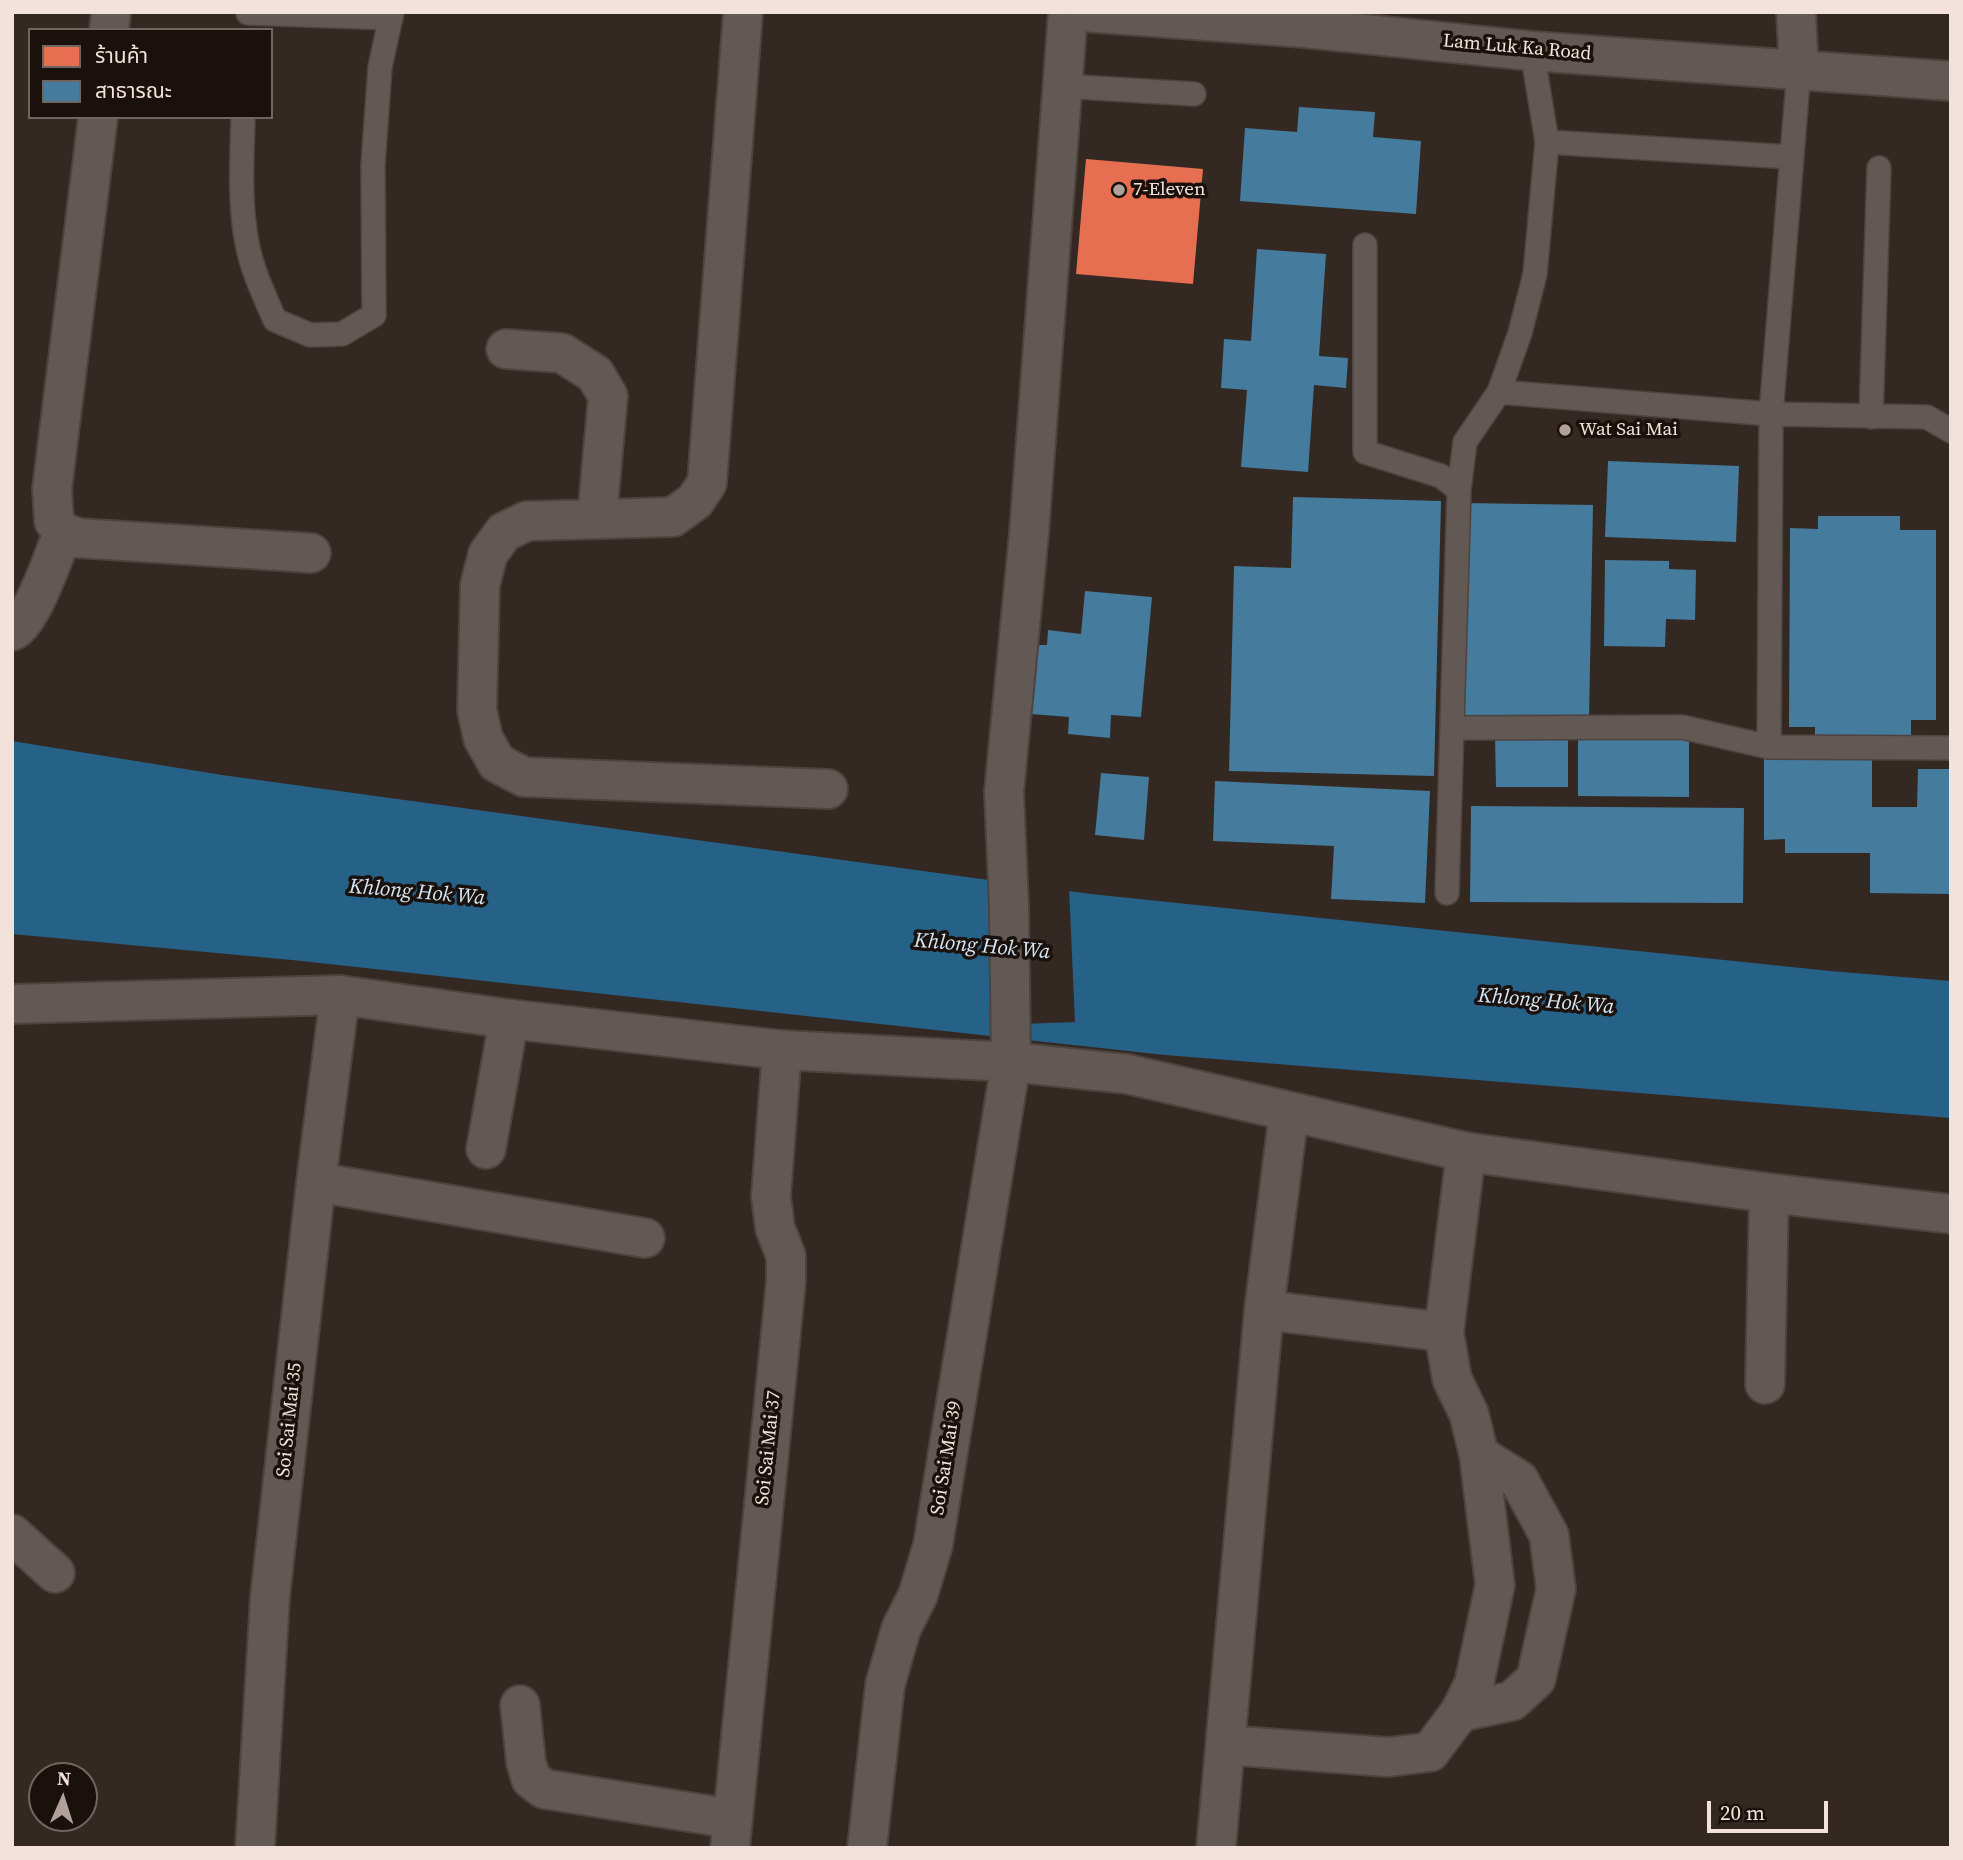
<!DOCTYPE html>
<meta charset="utf-8">
<style>
body{margin:0}
#map{position:relative;width:1963px;height:1860px;overflow:hidden;background:#342822;font-family:"Source Serif 4","Noto Sans Thai",serif}
canvas{display:block}
.frame{position:absolute;inset:0;border:14px solid #f2e2db;pointer-events:none}
.legend{position:absolute;left:28px;top:28px;width:245px;height:91px;box-sizing:border-box;background:#1b110c;border:2px solid #71655f;margin:0;padding:9px 12px;list-style:none;font-size:21px;color:#f2e2db}
.legend li{display:flex;align-items:center;gap:14px;height:35px}
.legend b{width:35px;border:2px solid #71655f}
.north{position:absolute;left:28px;top:1762px;width:70px;height:70px;box-sizing:border-box;background:#1b110c;border:2px solid #71655f;border-radius:50%;rotate:3deg;font-size:19px;font-weight:700;line-height:28px;text-align:center;color:#f2e2db}
.north::after{content:'';display:block;margin:auto;width:24px;height:32px;background:#b0a19a;clip-path:polygon(50% 0,100% 100%,50% 72%,0 100%)}
.scale{position:absolute;left:1707px;top:1801px;width:121px;height:32px;box-sizing:border-box;border:4px solid #f2e2db;border-top:0;padding-left:9px;font-size:21px;line-height:24px;white-space:nowrap;color:#f2e2db;-webkit-text-stroke:5px #1b110c;paint-order:stroke}
</style>
<div id="map">
<canvas width="1963" height="1860"></canvas>
<div class="frame"></div>
<ul class="legend">
<li><b style="height:19px;background:#e76f51"></b>ร้านค้า</li>
<li><b style="height:19px;background:#457b9d"></b>สาธารณะ</li>
</ul>
<div class="north">N</div>
<div class="scale">20 m</div>
</div>
<script>
const ctx = document.querySelector('canvas').getContext('2d');
ctx.lineJoin = 'round';
function fill(path, color) { ctx.fillStyle = color; ctx.fill(path, 'evenodd'); }
function stroke(path, color, width, dash) { ctx.strokeStyle = color; ctx.lineWidth = width; ctx.lineCap = dash ? 'butt' : 'round'; ctx.setLineDash(dash || []); ctx.stroke(path); }
function write(font, color, halo, rows, align = 'center') {
  ctx.font = font + ' "Source Serif 4",serif'; ctx.lineWidth = 7; ctx.setLineDash([]); ctx.textBaseline = 'middle'; ctx.strokeStyle = halo; ctx.fillStyle = color; for (const [text, x, y, turn = 0] of rows) {
    ctx.save(); ctx.translate(x, y); ctx.rotate((+turn || 0) * Math.PI / 180); ctx.textAlign = isNaN(turn) ? turn : align; if (halo) ctx.strokeText(text, 0, 0); ctx.fillText(text, 0, 0); ctx.restore();
  }
}
fill(new Path2D(`
 M 12,741 L 222,775 L 1091,894 L 1830,971 L 1951,981 L 1951,1118 L 1165,1055 L 292,960 L 12,934 Z`), '#266188');
fill(new Path2D(`
 M 1015,881 L 1069,888 L 1075,1022 L 1022,1024 Z`), '#342822');
fill(new Path2D(`
 M 1086,159 L 1203,169 L 1193,284 L 1076,274 Z`), '#e76f51');
fill(new Path2D(`
 M 1299,107 L 1375,112 L 1373,137 L 1421,141 L 1416,214 L 1240,201 L 1245,128 L 1297,132 Z
 M 1257,249 L 1326,254 L 1319,356 L 1348,358 L 1346,388 L 1314,385 L 1308,472 L 1241,467 L 1247,390 L 1221,388 L 1224,339 L 1251,341 Z
 M 1608,461 L 1739,466 L 1736,542 L 1605,537 Z
 M 1293,497 L 1441,501 L 1434,776 L 1229,771 L 1234,566 L 1291,568 Z
 M 1464,503 L 1593,505 L 1589,720 L 1459,716 Z
 M 1818,516 L 1900,516 L 1900,530 L 1936,530 L 1936,720 L 1911,720 L 1911,738 L 1815,738 L 1815,727 L 1789,727 L 1790,528 L 1818,529 Z
 M 1605,560 L 1669,561 L 1669,569 L 1696,570 L 1695,620 L 1666,619 L 1665,647 L 1604,646 Z
 M 1085,591 L 1152,597 L 1141,717 L 1111,715 L 1110,738 L 1068,734 L 1069,717 L 1031,714 L 1038,645 L 1047,645 L 1048,630 L 1081,634 Z
 M 1568,736 L 1568,787 L 1496,787 L 1495,737 Z
 M 1578,736 L 1689,736 L 1689,797 L 1578,796 Z
 M 1764,754 L 1872,754 L 1872,807 L 1917,807 L 1918,769 L 1951,769 L 1951,894 L 1870,893 L 1870,853 L 1785,853 L 1785,839 L 1764,840 Z
 M 1101,773 L 1149,777 L 1144,840 L 1095,835 Z
 M 1215,781 L 1430,791 L 1425,903 L 1331,899 L 1334,846 L 1213,841 Z
 M 1471,806 L 1744,808 L 1743,903 L 1470,902 Z`), '#457b9d');
const service = new Path2D(`
 M 248,13 L 391,18
 M 1062,86 L 1194,94
 M 243,117 C 242,159 239,202 247,243 C 252,270 264,295 275,320 L 310,335 L 342,334 L 374,315 L 373,165 L 380,67 L 392,12
 M 1547,142 L 1791,157
 M 1365,245 L 1365,452 L 1441,476 L 1459,490
 M 1499,392 L 1771,414 L 1927,417 L 1951,431
 M 1871,417 L 1879,168
 M 1453,728 L 1682,727 L 1769,747 L 1951,748
 M 1769,747 L 1771,414 L 1799,69
 M 1447,893 L 1459,490 L 1465,442 L 1499,392 L 1520,333 L 1535,274 L 1547,142 L 1532,51`);
const minor = new Path2D(`
 M 743,12 L 707,483 L 695,501 L 673,517 L 527,521 L 504,532 L 488,554 L 480,585 L 477,710 L 483,738 L 497,763 L 524,777 L 828,789
 M 109,30 L 111,12
 M 98,117 L 52,489 L 54,521 L 63,532 L 78,538 L 311,553
 M 506,349 L 562,353 L 595,374 L 608,396 L 597,518
 M 12,631 C 31,624 55,553 63,532
 M 486,1149 L 509,1019
 M 316,1182 L 645,1238
 M 1264,1310 L 1444,1332
 M 1765,1384 L 1769,1193
 M 12,1534 L 55,1573
 M 520,1705 L 526,1762 L 531,1779 L 544,1789 L 733,1819
 M 1460,1712 L 1512,1701 L 1536,1679 L 1556,1589 L 1549,1535 L 1519,1480 L 1479,1455
 M 1226,1745 L 1388,1757 L 1430,1752 L 1460,1712 L 1474,1684 L 1495,1585 L 1479,1455 L 1469,1414 L 1452,1379 L 1444,1332 L 1466,1152
 M 255,1848 L 270,1597 L 316,1182 L 340,995
 M 730,1848 L 786,1281 L 786,1256 L 775,1228 L 771,1196 L 782,1050
 M 867,1848 L 885,1685 L 901,1629 L 918,1595 L 933,1545 L 1011,1062 L 1009,907 L 1004,792 L 1029,533 L 1068,12
 M 1216,1848 L 1264,1310 L 1289,1112`);
const tertiary = new Path2D(`
 M 12,1004 L 340,995 L 509,1019 L 782,1050 L 1011,1062 L 1127,1074 L 1466,1152 L 1769,1193 L 1951,1214`);
const secondary = new Path2D(`
 M 1083,12 L 1305,28 L 1532,51 L 1951,81
 M 1796,12 L 1799,69`);
stroke(service, '#4e433e', 26);
stroke(minor, '#4e433e', 42);
stroke(tertiary, '#4e433e', 42);
stroke(secondary, '#4e433e', 42);
stroke(service, '#625854', 23);
stroke(minor, '#625854', 38);
stroke(tertiary, '#625854', 38);
stroke(secondary, '#625854', 38);
for (const [x, y, r, color] of [
 [1119,190,7,"#b0a19a"],
 [1565,430,7,"#b0a19a"]
]) { const dot = new Path2D(); dot.arc(x, y, r, 0, 2 * Math.PI); ctx.fillStyle = color; ctx.fill(dot); stroke(dot, '#1b110c', 2.5); }
write('19px', '#f2e2db', '#1b110c', [
 ["Lam Luk Ka Road",1517,48,5],
 ["Soi Sai Mai 35",290,1420,-84],
 ["Soi Sai Mai 37",769,1448,-84],
 ["Soi Sai Mai 39",947,1458,-81]
]);
write('19px', '#f2e2db', '#1b110c', [
 ["7-Eleven",1133,190],
 ["Wat Sai Mai",1579,430]
], 'left');
write('italic 21px', '#d4e8f7', '#1b110c', [
 ["Khlong Hok Wa",417,893,5],
 ["Khlong Hok Wa",982,947,5],
 ["Khlong Hok Wa",1546,1002,5]
]);
</script>
